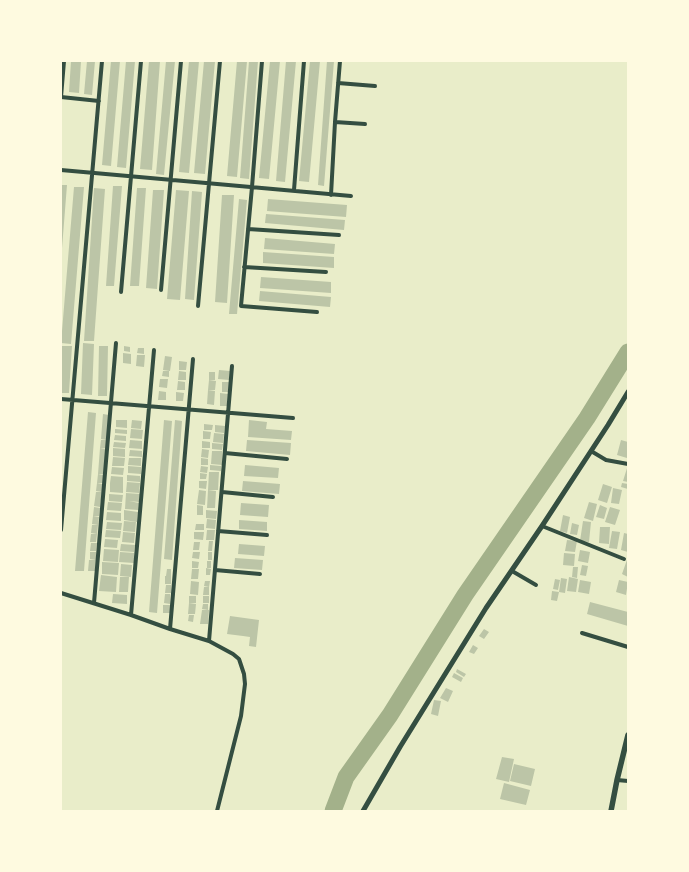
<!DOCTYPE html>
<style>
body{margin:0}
#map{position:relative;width:689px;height:872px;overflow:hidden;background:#e9edc9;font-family:Inter,sans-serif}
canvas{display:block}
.frame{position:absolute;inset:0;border:62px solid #fefae0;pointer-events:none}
</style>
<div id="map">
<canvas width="689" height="872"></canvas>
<div class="frame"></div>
</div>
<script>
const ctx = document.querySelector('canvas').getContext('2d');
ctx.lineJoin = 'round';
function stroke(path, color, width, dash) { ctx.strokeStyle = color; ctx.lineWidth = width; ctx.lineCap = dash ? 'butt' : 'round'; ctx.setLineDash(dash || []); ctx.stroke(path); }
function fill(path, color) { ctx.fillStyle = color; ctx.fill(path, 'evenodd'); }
stroke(new Path2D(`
 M 333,811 L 346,777 L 390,715 L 465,595 L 587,418 L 628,352`), '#a3b18a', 17);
fill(new Path2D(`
 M 71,61 L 81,61 L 79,93 L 69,92 Z
 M 87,61 L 95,61 L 92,95 L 84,94 Z
 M 111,61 L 120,61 L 111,166 L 102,165 Z
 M 126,61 L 135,61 L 126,168 L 117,167 Z
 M 149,61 L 160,61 L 152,170 L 140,169 Z
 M 166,61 L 175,61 L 164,175 L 156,174 Z
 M 189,61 L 199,61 L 189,173 L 179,172 Z
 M 204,61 L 215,61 L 205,174 L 194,173 Z
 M 237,61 L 247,61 L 237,177 L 227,176 Z
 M 249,61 L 258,61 L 249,179 L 240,178 Z
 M 270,61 L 280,61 L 269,179 L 259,178 Z
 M 286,61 L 296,61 L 285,182 L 276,181 Z
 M 310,61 L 320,61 L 309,182 L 299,181 Z
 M 327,61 L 334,61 L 324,186 L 318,185 Z
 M 61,185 L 67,185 L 62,248 L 61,247 Z
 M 113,186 L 122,186 L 114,286 L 106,286 Z
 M 74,187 L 84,187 L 71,344 L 61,343 Z
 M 94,188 L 105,189 L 94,341 L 84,341 Z
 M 137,188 L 146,188 L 139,286 L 130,286 Z
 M 153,190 L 164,190 L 157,289 L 146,288 Z
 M 176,190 L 189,191 L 180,300 L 167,299 Z
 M 192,191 L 202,192 L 194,300 L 185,299 Z
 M 222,195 L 234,195 L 227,303 L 215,302 Z
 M 239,199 L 247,200 L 237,314 L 229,314 Z
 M 268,199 L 347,205 L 346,217 L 267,211 Z
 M 266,214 L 345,220 L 344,230 L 265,223 Z
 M 265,238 L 335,244 L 334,254 L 264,249 Z
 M 263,252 L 334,257 L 334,268 L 263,263 Z
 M 261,277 L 331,282 L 331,293 L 260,288 Z
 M 260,291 L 331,297 L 330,307 L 259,301 Z
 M 83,343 L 94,344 L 92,395 L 81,394 Z
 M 61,346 L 72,346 L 69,393 L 61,393 Z
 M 99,346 L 108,346 L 107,396 L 98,396 Z
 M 124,346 L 130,347 L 130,352 L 124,351 Z
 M 138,348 L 144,348 L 144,354 L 137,353 Z
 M 123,353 L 131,354 L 131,364 L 123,363 Z
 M 137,355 L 145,355 L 144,367 L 136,366 Z
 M 165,356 L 172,357 L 170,371 L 163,370 Z
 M 179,361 L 187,362 L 186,370 L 179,370 Z
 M 219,370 L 230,371 L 229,380 L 218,379 Z
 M 163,371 L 169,371 L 169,377 L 162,376 Z
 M 179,371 L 186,372 L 186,380 L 178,380 Z
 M 209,372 L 215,372 L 215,380 L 209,380 Z
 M 160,379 L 168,379 L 167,388 L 159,387 Z
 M 209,380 L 216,381 L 215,390 L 208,390 Z
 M 178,381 L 185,382 L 185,390 L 177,390 Z
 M 222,382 L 229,382 L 229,392 L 222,392 Z
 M 208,390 L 215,391 L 214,405 L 207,404 Z
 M 159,391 L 166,392 L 166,400 L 158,400 Z
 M 176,392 L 184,393 L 183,401 L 176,401 Z
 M 220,393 L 228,394 L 227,406 L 220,406 Z
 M 88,412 L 96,413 L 84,571 L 75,571 Z
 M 103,414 L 109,415 L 107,440 L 101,439 Z
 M 116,420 L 127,420 L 127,428 L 116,427 Z
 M 132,420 L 142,421 L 141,429 L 131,428 Z
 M 164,420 L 172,421 L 157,613 L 149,612 Z
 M 175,420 L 182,421 L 172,560 L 164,559 Z
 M 249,420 L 267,422 L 266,429 L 292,431 L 291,440 L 248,437 Z
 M 204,424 L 213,425 L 212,430 L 204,430 Z
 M 215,425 L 225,426 L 224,433 L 215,432 Z
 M 115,429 L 127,430 L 127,434 L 115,433 Z
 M 131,429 L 143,430 L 142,439 L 130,438 Z
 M 203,431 L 211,432 L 210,439 L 203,439 Z
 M 214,433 L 224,434 L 223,443 L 213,442 Z
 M 115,435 L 126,436 L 126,441 L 114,440 Z
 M 101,440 L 107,440 L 106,448 L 100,448 Z
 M 130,440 L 142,441 L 142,449 L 129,448 Z
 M 247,440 L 291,443 L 290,455 L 246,451 Z
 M 621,440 L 628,442 L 628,455 L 627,458 L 617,455 Z
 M 202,441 L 210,442 L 210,448 L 202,448 Z
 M 114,442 L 126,443 L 125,448 L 113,447 Z
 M 212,443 L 223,444 L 222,450 L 212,449 Z
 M 100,448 L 106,449 L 104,474 L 98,474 Z
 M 113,448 L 125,449 L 125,457 L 113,456 Z
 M 202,449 L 209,450 L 208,458 L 201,457 Z
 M 130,450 L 142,451 L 142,457 L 129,456 Z
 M 212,451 L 222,451 L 222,465 L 211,464 Z
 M 113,457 L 125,458 L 124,466 L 112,466 Z
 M 129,458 L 141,458 L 141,466 L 128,465 Z
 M 201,458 L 208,459 L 208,465 L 201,465 Z
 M 210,465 L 221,466 L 221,471 L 210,470 Z
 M 245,465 L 279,468 L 278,478 L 244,476 Z
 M 628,465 L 628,482 L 623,481 Z
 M 128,466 L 141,467 L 141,474 L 128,473 Z
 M 201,466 L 208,467 L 207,473 L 200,472 Z
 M 112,467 L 124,468 L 123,475 L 111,474 Z
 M 209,472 L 219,472 L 218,490 L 208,490 Z
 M 200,473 L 207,474 L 206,479 L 200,479 Z
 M 98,474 L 103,475 L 103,483 L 97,483 Z
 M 127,475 L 140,476 L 140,482 L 127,481 Z
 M 111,476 L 123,477 L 123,484 L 110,483 Z
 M 199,481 L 207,481 L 206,489 L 199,488 Z
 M 243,481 L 280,484 L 279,494 L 242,491 Z
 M 127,482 L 140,483 L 139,493 L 126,492 Z
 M 97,483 L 102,484 L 102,492 L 96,491 Z
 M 110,483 L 123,484 L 123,493 L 110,492 Z
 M 622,483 L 628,484 L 628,489 L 621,487 Z
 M 603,484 L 612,487 L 607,503 L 598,500 Z
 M 613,488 L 622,490 L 619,504 L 611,503 Z
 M 199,490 L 206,491 L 205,505 L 197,504 Z
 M 208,490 L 216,491 L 215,508 L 207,508 Z
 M 96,492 L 102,492 L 100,507 L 94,506 Z
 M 126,493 L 140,494 L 139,502 L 129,501 L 139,503 L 138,510 L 125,509 Z
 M 109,494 L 123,495 L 122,502 L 109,501 Z
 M 108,502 L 122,503 L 121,511 L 107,510 Z
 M 589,502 L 597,504 L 593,521 L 584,518 Z
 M 241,503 L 269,505 L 268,517 L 240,515 Z
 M 197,505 L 203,506 L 203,515 L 197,515 Z
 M 600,505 L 607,508 L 604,519 L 596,517 Z
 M 94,507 L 100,508 L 99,516 L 93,516 Z
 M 610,507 L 620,510 L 615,525 L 605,522 Z
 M 124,510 L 138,512 L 137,522 L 124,520 Z
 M 206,510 L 217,511 L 216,519 L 206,518 Z
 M 107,512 L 121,513 L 121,521 L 106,520 Z
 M 563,515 L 570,517 L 567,533 L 560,531 Z
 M 93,516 L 99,517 L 98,525 L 92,524 Z
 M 207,519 L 216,520 L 215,529 L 206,528 Z
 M 239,520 L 267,522 L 267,531 L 239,529 Z
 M 124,521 L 136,522 L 135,532 L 123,531 Z
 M 583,521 L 591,522 L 589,542 L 580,541 Z
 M 107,522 L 122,523 L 121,530 L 106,529 Z
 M 572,523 L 579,525 L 577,535 L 570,534 Z
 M 196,524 L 204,524 L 204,530 L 195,530 Z
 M 92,525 L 98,525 L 97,534 L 91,533 Z
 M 600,527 L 610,527 L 609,544 L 599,543 Z
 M 106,530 L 121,531 L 120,538 L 105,537 Z
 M 207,530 L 215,530 L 214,540 L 206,540 Z
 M 612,531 L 620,532 L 617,549 L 609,548 Z
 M 123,532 L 135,533 L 134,543 L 122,542 Z
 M 194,532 L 204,532 L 203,540 L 194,539 Z
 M 624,533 L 628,534 L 628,552 L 621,550 Z
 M 91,534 L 97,534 L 96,542 L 90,542 Z
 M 105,539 L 118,540 L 117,548 L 104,547 Z
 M 567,540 L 577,541 L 575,552 L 565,551 Z
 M 209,541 L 213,541 L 212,551 L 208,551 Z
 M 194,542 L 200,542 L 199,550 L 193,550 Z
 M 91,543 L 97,543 L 96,551 L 90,551 Z
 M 121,544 L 135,545 L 134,552 L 120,551 Z
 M 239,544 L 265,546 L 264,556 L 238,554 Z
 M 104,549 L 119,550 L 118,562 L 103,561 Z
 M 580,550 L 590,552 L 588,563 L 578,561 Z
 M 90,552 L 96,552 L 96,560 L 90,559 Z
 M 120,552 L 134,553 L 134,563 L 119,562 Z
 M 193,552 L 200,552 L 199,559 L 192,558 Z
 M 208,552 L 212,552 L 212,560 L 208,560 Z
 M 564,553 L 575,554 L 574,566 L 563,565 Z
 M 628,557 L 628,577 L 622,574 Z
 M 235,558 L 263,560 L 262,570 L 234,568 Z
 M 89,560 L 96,560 L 95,571 L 88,571 Z
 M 192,561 L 199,562 L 198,568 L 192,568 Z
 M 207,561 L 211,561 L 211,568 L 207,568 Z
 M 102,562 L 119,563 L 118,575 L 102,574 Z
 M 121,564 L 132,565 L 131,577 L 120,576 Z
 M 582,565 L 588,566 L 586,576 L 580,575 Z
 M 573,567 L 578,567 L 577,578 L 572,577 Z
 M 206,568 L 211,569 L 210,575 L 206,575 Z
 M 167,569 L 171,569 L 171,576 L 166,576 Z
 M 192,569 L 199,569 L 198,579 L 191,579 Z
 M 101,575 L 117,577 L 116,592 L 99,591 Z
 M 165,576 L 171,576 L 171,584 L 165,584 Z
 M 120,577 L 129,577 L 128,592 L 119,592 Z
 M 569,577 L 578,579 L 576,592 L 567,591 Z
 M 561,578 L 567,579 L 565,593 L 559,592 Z
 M 555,579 L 560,580 L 558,590 L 553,589 Z
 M 580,580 L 591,582 L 589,594 L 578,592 Z
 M 619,580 L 628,582 L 626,595 L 616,592 Z
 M 191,581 L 199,582 L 198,595 L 190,594 Z
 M 205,581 L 210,581 L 209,587 L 204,586 Z
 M 166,585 L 171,585 L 171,593 L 165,593 Z
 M 204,587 L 209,587 L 209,595 L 203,595 Z
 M 552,591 L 559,592 L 557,601 L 551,600 Z
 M 113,594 L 127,595 L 127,604 L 112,603 Z
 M 165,594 L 170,594 L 170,604 L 164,603 Z
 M 189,596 L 196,596 L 196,603 L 189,603 Z
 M 203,596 L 209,596 L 209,603 L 203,603 Z
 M 590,602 L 628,612 L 628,626 L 587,614 Z
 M 189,603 L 196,604 L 195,614 L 188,614 Z
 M 203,604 L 208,604 L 208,610 L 202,609 Z
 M 163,605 L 170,605 L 170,613 L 163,613 Z
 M 202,610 L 209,610 L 208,624 L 200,624 Z
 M 189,615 L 194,615 L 193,622 L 188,621 Z
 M 230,616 L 259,620 L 256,647 L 249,646 L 250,637 L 243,636 L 244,628 L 243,636 L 227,634 Z
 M 484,629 L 489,632 L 484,639 L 479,636 Z
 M 473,645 L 478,648 L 474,654 L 469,652 Z
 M 457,669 L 466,674 L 464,677 L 456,672 Z
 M 454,673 L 463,678 L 461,682 L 452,677 Z
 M 446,688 L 453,691 L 448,702 L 440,698 Z
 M 434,700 L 441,701 L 438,716 L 431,714 Z
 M 502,757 L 514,759 L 509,782 L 496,779 Z
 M 514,764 L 535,769 L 531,786 L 510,781 Z
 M 504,783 L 530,790 L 526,805 L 500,799 Z`), '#bcc5a7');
stroke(new Path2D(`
 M 64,61 L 61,97 L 99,101
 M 262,61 L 252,187 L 241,306 L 317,312
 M 338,83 L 375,86
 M 335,122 L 365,124
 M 61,170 L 351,196
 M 294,190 L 304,61
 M 331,195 L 335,122 L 340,61
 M 248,229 L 339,235
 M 244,267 L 326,272
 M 161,290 L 181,61
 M 121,292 L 141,61
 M 198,306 L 220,61
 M 61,399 L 293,418
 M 591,451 L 606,460 L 628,464
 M 225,453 L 287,459
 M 222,492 L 273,497
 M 542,526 L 624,559
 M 61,530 L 102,61
 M 218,531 L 267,535
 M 215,570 L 260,574
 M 512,571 L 536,585
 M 61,593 L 131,615 L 170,629 L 209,641 L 233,654 L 239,659 L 244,674 L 245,684 L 241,716 L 217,811
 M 94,603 L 116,343
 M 131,615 L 154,350
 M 170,629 L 193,359
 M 582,633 L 628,647
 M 209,641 L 232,366
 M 617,780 L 628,781`), '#344e41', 4);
stroke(new Path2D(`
 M 363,811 L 400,747 L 486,608 L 542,526 L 608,425 L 628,392`), '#344e41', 5);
stroke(new Path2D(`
 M 611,811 L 617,780 L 628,735`), '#344e41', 5.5);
</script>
